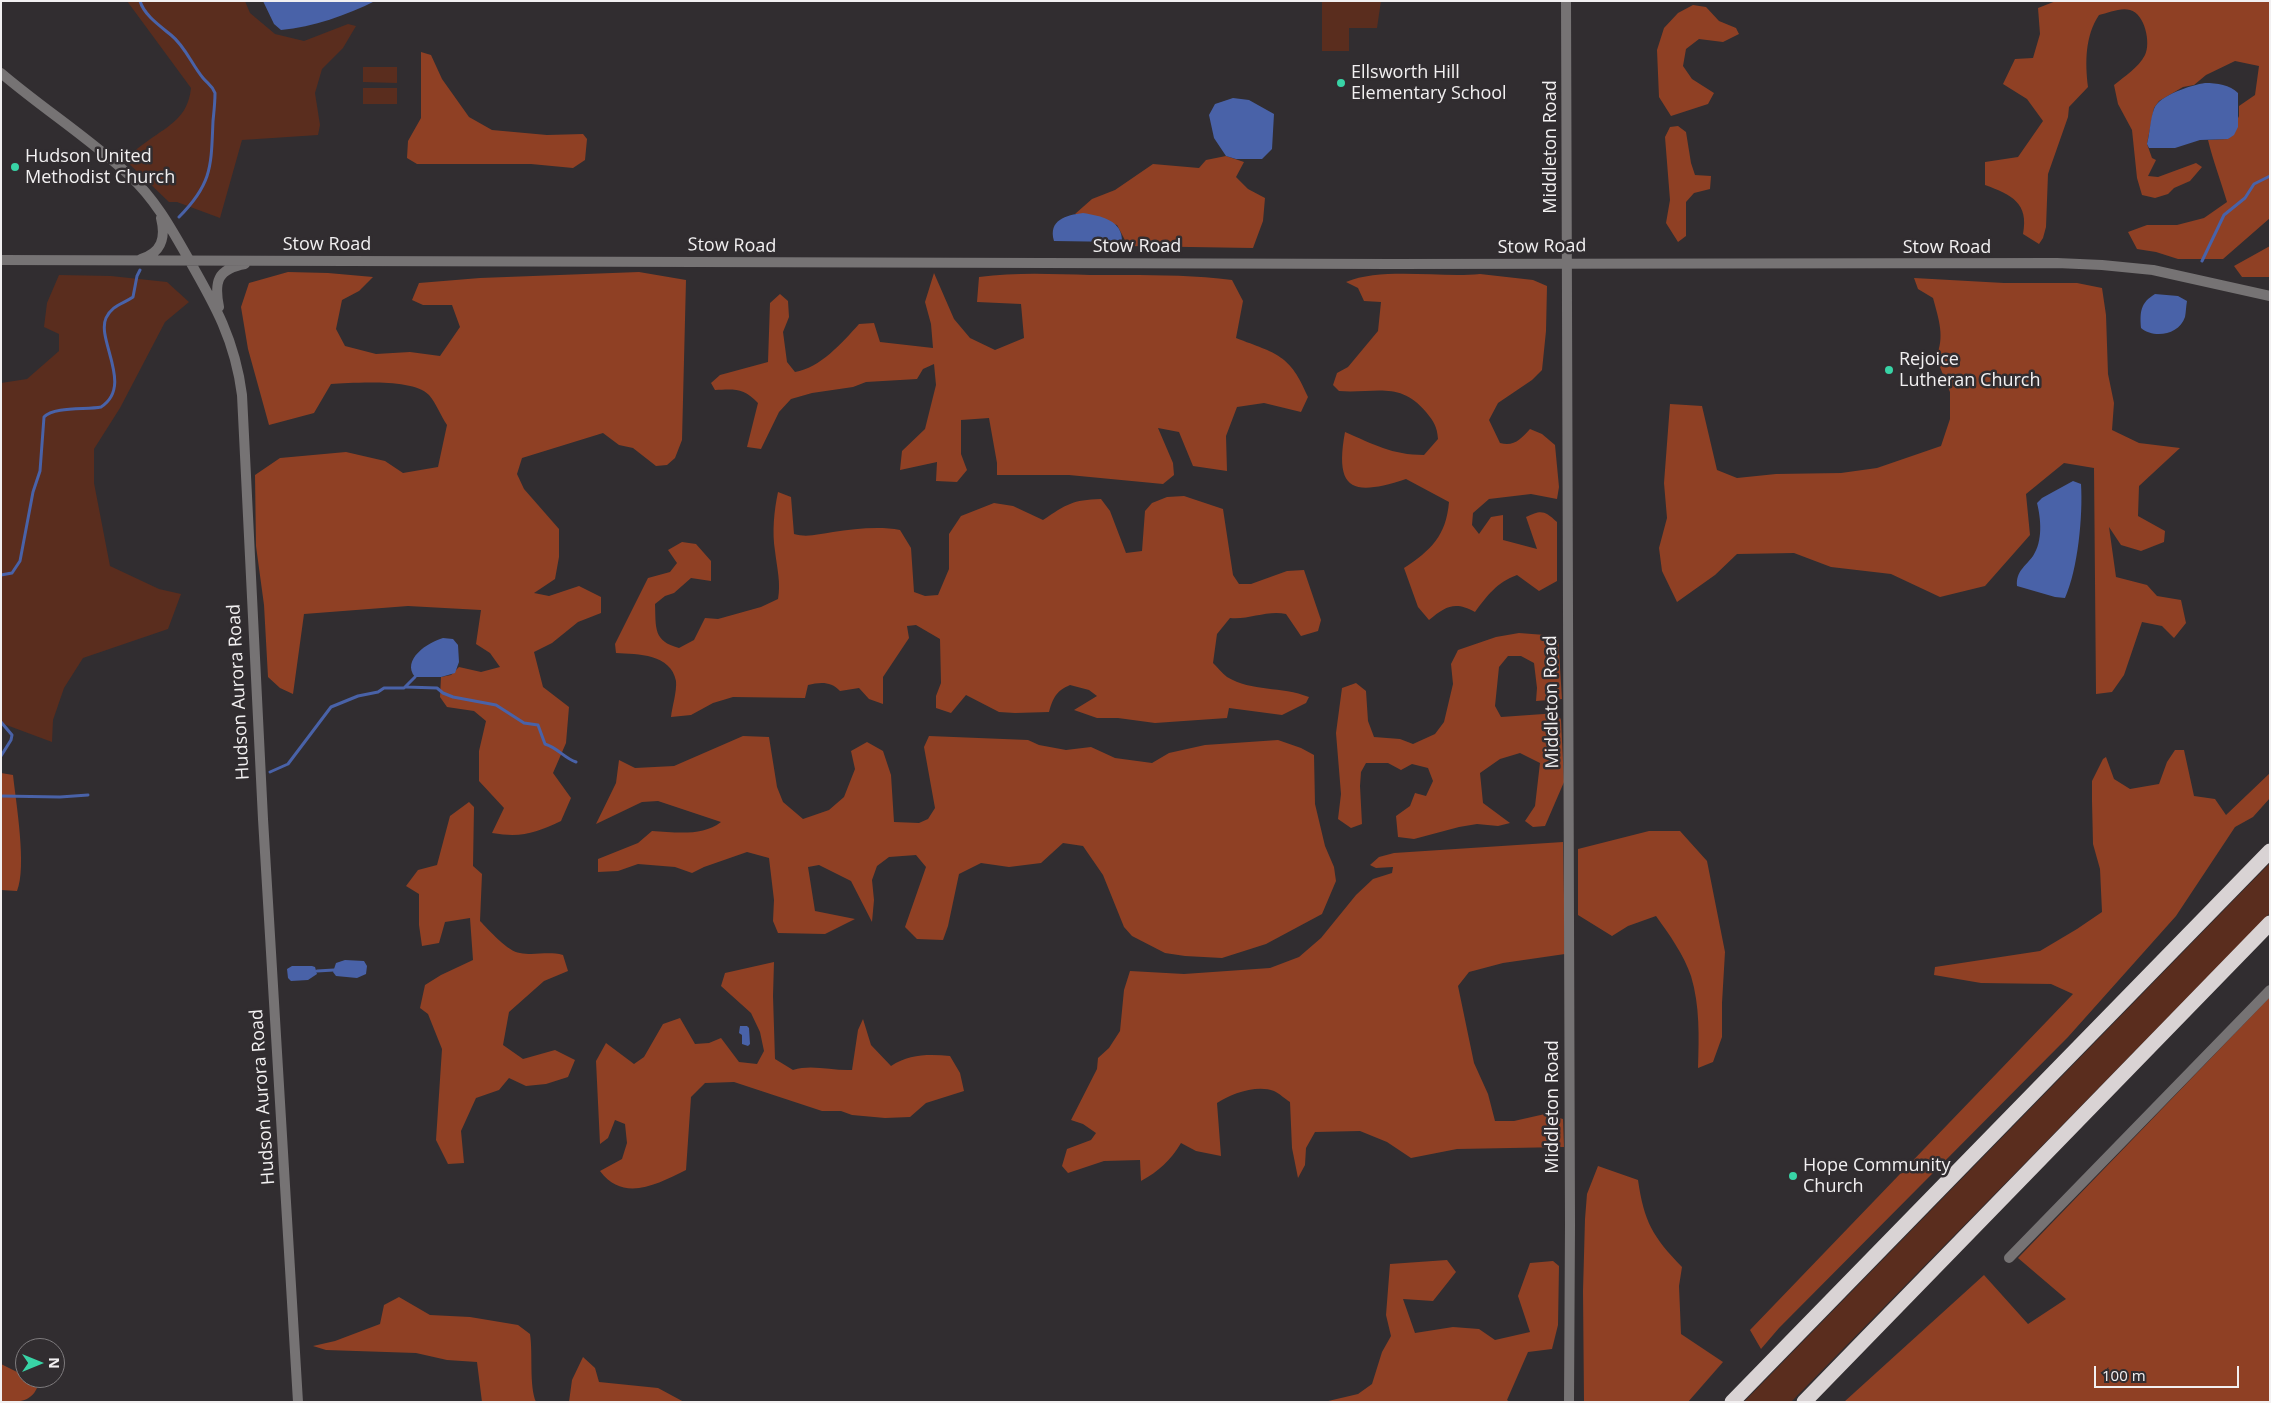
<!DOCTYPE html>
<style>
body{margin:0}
#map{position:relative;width:2271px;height:1403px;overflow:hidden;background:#312d30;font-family:"Open Sans",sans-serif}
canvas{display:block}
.frame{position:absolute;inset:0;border:2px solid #f2f0f1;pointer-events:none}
.north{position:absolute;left:15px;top:1338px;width:50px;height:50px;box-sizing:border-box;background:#312d30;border:1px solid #7e7b7d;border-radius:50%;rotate:90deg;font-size:14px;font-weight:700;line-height:20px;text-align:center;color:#f2f0f1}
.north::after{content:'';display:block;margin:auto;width:18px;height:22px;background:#38d4a6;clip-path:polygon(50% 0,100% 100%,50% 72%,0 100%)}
.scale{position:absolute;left:2094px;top:1366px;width:145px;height:22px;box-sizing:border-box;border:2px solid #f2f0f1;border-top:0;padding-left:6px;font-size:15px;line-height:18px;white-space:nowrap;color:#f2f0f1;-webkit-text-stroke:4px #312d30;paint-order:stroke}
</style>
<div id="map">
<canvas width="2271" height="1403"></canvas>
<div class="frame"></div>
<div class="north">N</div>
<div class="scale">100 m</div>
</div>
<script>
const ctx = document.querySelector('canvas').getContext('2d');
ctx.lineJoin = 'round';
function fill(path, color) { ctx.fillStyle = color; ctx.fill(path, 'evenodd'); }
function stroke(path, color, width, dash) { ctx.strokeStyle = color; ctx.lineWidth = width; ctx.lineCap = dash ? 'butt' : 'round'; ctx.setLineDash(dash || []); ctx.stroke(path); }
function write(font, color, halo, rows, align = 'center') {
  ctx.font = font + ' "Open Sans",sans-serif'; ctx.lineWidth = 5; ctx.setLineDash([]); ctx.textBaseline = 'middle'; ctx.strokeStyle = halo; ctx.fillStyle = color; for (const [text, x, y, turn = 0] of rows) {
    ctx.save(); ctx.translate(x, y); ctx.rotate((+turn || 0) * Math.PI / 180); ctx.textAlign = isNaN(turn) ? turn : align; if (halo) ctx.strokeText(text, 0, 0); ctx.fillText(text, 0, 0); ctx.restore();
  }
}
fill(new Path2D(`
 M 127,1 L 245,1 L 250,13 L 275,34 L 304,41 L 348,24 L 356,26 L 343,48 L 322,69 L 315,93 L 320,125 L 318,135 L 242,140 L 220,218 L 177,202 L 169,202 L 124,159 C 132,153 140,146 149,140 C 170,125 188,117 191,88 Z
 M 1322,1 L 1381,1 L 1377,28 L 1349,28 L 1349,51 L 1322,51 Z
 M 363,67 L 397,67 L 397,83 L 363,82 Z
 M 363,88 L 397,88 L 397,104 L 363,104 Z
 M 59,275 L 111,276 L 167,282 L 189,302 L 165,322 L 120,408 L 94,449 L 94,483 L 110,566 L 159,589 L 181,594 L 168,629 L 83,658 L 64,688 L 53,720 L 52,742 L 1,723 L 1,383 L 27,379 L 59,351 L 59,334 L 44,327 L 47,303 Z
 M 2270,863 L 2270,913 L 1791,1402 L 1744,1402 Z`), '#5a2d1e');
fill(new Path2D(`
 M 2056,1 L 2270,1 L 2270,218 L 2223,259 L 2178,259 L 2156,252 L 2137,249 L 2128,232 L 2147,225 L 2177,225 L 2204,218 L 2227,202 C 2221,181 2213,161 2208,140 L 2228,139 L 2239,116 L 2239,106 L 2255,95 L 2259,66 L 2235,61 L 2206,75 L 2194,85 L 2183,87 L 2159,101 L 2154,108 L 2147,144 L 2152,158 L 2156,160 L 2148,176 L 2158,177 L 2196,163 L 2202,167 L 2190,181 L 2174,188 L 2168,194 L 2155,198 L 2142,195 L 2137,178 L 2132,130 L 2118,104 L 2114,85 C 2125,76 2138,68 2145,55 C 2151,43 2145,14 2130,10 C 2121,7 2108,13 2099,15 C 2085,36 2085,62 2088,87 L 2069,107 L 2068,117 L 2048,174 L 2046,227 L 2043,238 L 2039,244 L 2023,234 C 2029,203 2012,195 1985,185 L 1985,162 L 2018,157 L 2043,121 L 2027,99 L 2003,84 L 2015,59 L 2033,58 L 2040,34 L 2038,8 Z
 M 1693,5 L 1706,7 L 1719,21 L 1736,28 L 1739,34 L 1723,42 L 1699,39 L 1686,49 L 1683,66 L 1692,79 L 1714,93 L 1708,104 L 1671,116 L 1659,97 L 1657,50 L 1664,28 L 1678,13 Z
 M 421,52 L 431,55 L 442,79 L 469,117 L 492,130 L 547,135 L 583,134 L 587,139 L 585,160 L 573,168 L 531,164 L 417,164 L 407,158 L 408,141 L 421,118 Z
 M 1678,126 L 1686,132 L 1691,163 L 1695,175 L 1711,176 L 1710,189 L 1694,193 L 1686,202 L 1686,236 L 1678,242 L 1666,223 L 1670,200 L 1665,137 L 1670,127 Z
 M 1226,156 L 1244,162 L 1236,177 L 1248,189 L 1265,198 L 1263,221 L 1253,248 L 1128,246 L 1117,225 L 1075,214 L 1092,199 L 1115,190 L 1153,164 L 1199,168 L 1206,160 Z
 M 2270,246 L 2270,277 L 2242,277 L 2234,266 Z
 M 288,272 L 328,273 L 373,277 L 359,291 L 342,300 L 336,329 L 345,346 L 376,354 L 410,352 L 440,356 L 460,327 L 452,305 L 423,305 L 412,300 L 419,283 L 480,278 L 639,272 L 686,280 L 682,440 L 675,458 L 667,465 L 656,466 L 633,448 L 619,445 L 603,433 L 522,458 L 517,474 L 524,489 L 559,529 L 559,557 L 555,579 L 534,593 L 549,596 L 579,586 L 601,597 L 601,613 L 578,622 L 552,643 L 534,652 L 543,687 L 569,707 L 566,743 L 553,773 L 571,798 L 561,821 C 535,833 522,838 492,833 L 504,808 L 479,781 L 479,751 L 486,721 L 474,711 L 447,707 L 440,697 L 441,677 L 451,675 L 459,667 L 481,672 L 500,667 L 490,653 L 476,644 L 481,610 L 408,606 L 304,614 L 293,694 L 280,688 L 268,677 L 264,605 L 256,546 L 255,475 L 280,458 L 346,452 L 385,461 L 403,473 L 438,467 L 447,425 C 441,416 436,403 429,395 C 413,378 353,383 331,384 L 314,413 L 269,425 L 248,349 L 241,307 L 249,283 Z
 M 934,273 L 954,319 L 970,338 L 995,350 L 1024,338 L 1021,304 L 977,302 L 979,277 C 1016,272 1053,274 1090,275 C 1137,275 1185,274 1232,280 L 1243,301 L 1236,338 C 1277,354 1290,354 1308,397 L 1301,412 L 1264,403 L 1237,407 L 1226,436 L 1227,471 L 1193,466 L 1179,432 L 1158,428 L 1173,463 L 1174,475 L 1163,484 L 1069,475 L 997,475 L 997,463 L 989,418 L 961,420 L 961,454 L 967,470 L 957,482 L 936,481 L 937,462 L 900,470 L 902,451 L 925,429 L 936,385 L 934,364 L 923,369 L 917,379 L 866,382 L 853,387 L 812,393 L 791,399 L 779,412 L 761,449 L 747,447 L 758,403 C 744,388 735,389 715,390 L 711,383 L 720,375 L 768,362 L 770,303 L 780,294 L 788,301 L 789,317 L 783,332 L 787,362 L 795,372 C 820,368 842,343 859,324 L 874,323 L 880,342 L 933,348 L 931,324 L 925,302 Z
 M 1480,274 L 1533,280 L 1547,286 L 1546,331 L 1542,370 L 1532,380 L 1498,403 L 1489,420 L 1500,443 C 1514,447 1521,439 1530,429 L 1542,434 L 1555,445 L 1559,487 L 1557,499 L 1531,494 L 1489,499 L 1473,513 L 1472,525 L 1479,534 L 1491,517 L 1503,515 L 1503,540 L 1537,549 L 1526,517 C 1541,510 1544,510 1557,522 L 1557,581 L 1539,591 L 1517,575 C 1497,582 1487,596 1475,612 C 1455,601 1446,606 1429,620 L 1418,607 L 1404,568 C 1431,550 1446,536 1449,502 L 1406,479 C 1354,496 1334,492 1345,432 C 1373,444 1392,455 1424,455 L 1438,439 C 1437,426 1434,422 1426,412 C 1400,380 1373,394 1339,391 L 1333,385 L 1337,373 L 1348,367 L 1378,331 L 1381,302 L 1364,301 L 1358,288 L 1346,282 C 1382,267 1440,278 1480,274 Z
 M 1914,278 L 2004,283 L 2077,283 L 2102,288 L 2106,315 L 2108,374 L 2114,403 L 2112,430 L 2139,443 L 2180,448 L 2139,486 L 2138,516 L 2165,531 L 2164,542 L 2141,551 L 2121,545 L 2109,527 L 2116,577 L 2147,585 L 2157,596 L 2181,600 L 2186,623 L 2174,638 L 2162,626 L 2142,622 L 2124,675 L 2112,692 L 2096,694 L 2094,468 L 2064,463 L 2026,494 L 2030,535 L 1985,586 L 1940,597 L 1891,574 L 1831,567 L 1794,553 L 1737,554 L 1715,575 L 1677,602 L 1662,571 L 1659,548 L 1667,518 L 1664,483 L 1670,404 L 1702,406 L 1717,470 L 1737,478 L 1776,474 L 1841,473 L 1877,468 L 1941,446 L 1950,419 L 1950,392 L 1936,357 C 1945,337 1939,320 1933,298 L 1918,289 Z
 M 778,492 L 791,497 L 794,534 C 807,538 819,534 833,532 C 854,529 879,526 900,530 L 911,548 L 914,592 L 925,596 L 938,595 L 949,569 L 949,534 L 961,516 L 994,503 L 1013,506 L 1043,520 C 1067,504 1072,500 1101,499 L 1110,511 L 1126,553 L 1142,551 L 1145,511 L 1152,503 L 1167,497 L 1184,496 L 1223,509 L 1233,575 L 1239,584 L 1251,584 L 1287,571 L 1304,570 L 1321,620 L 1318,631 L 1301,636 L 1286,614 C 1267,610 1249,620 1230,618 L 1217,634 L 1213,663 C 1217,667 1222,673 1227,677 C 1252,692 1281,686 1309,697 L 1306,703 L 1282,715 L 1229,708 L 1227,718 L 1155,723 L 1118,718 L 1097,718 L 1074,710 L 1097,696 L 1089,690 L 1070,685 C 1056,691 1053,698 1049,712 L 1015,713 L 999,712 L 966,695 L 951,713 L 936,708 L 936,696 L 941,683 L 940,639 L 916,625 L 907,626 L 909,638 L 883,677 L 883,704 L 869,699 L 859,688 L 840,691 C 831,681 820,682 808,685 L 805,698 L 733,697 L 713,703 L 691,715 L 671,717 C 672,707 677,692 676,681 C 671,654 638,654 616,653 L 615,644 L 648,578 L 670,572 L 677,563 L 668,550 L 682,542 L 696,544 L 711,561 L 711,581 L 691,578 L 674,593 L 665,596 L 655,604 C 656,628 653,641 679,648 L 694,640 L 705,618 L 718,619 L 761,607 L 778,599 C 781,583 777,568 775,551 C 772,532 774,511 778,492 Z
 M 1519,633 L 1558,636 L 1562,699 L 1536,701 L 1537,688 L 1534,663 L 1521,656 L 1508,656 L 1499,667 L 1495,706 L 1501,717 L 1558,713 L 1561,720 L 1564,782 L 1545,826 L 1533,827 L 1525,821 L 1535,806 L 1540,763 L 1520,753 L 1500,759 L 1480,773 L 1483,803 L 1510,823 L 1498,826 L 1477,824 L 1459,827 L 1414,839 L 1398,837 L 1396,816 L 1410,806 L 1415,793 L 1426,796 L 1433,781 L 1428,768 L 1412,764 L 1401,770 L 1388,763 L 1366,763 L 1361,772 L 1360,786 L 1362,824 L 1351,828 L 1338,819 L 1341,794 L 1336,733 L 1342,688 L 1356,683 L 1366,691 L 1368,721 L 1374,737 L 1400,739 L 1413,744 L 1435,734 L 1444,722 L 1453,684 L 1451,664 L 1458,650 L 1496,637 Z
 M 743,736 L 769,737 L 777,787 L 783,802 L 803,819 L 829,810 L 844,797 L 855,769 L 851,751 L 867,742 L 883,751 L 891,775 L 894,822 L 919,823 L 928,819 L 935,808 L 924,747 L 929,736 L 1028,740 L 1039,745 L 1066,750 L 1091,747 L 1115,758 L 1152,763 L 1169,753 L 1205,745 L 1278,740 L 1301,748 L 1314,755 L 1315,804 L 1325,846 L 1334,867 L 1336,881 L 1322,914 L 1266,944 L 1222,958 L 1185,956 L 1165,953 L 1132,936 L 1124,927 L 1103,875 L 1083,846 L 1063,843 L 1041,863 L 1009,867 L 981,863 L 959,874 L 948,926 L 943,940 L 917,939 L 905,927 L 926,867 L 916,855 L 889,857 L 877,866 L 872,880 L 874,900 L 872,922 L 851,881 L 819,865 L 808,867 L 815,911 L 855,919 L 825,934 L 778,933 L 773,921 L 774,900 L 769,858 L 747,852 L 704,867 L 692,873 L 675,867 L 638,864 L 618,871 L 598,872 L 598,859 L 638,843 L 652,831 C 674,832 702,837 721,822 L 658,801 L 642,802 L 596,824 L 616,783 L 619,760 L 635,768 L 674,766 Z
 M 2175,750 L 2184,750 L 2194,796 L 2215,799 L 2226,815 L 2270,773 L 2270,798 L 2253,817 L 2235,827 L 2176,916 L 2068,1037 L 1779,1328 L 1761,1349 L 1750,1330 L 2073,994 L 2051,984 L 1981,983 L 1934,975 L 1935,967 L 2040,951 L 2077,929 L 2102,912 L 2100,869 L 2093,844 L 2092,801 L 2092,781 L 2103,759 L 2106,757 L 2114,779 L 2130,789 L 2159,784 L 2167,762 Z
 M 1,773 L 13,775 C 16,803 27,867 17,891 L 1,890 Z
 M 469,802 L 474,807 L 473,866 L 482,874 L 480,921 C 489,930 508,952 520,953 C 535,956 547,951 563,955 L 568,971 L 544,981 L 509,1012 L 503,1045 L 523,1059 L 555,1050 L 575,1060 L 568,1077 L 546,1084 L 526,1086 L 509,1078 L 499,1090 L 476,1098 L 461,1131 L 464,1163 L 448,1164 L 436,1140 L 442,1049 L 428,1014 L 420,1008 L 425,985 L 441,975 L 473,960 L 470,918 L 445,922 L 439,943 L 422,946 L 419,925 L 419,894 L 406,886 L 418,870 L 437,865 L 450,816 Z
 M 1649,831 L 1680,831 L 1707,861 L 1725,952 L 1722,1003 L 1722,1037 L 1713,1062 L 1698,1068 C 1699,1037 1700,1006 1691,976 C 1684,955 1669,934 1656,916 L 1628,926 L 1612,936 L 1578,915 L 1578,849 Z
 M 1563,842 L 1565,954 L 1503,963 L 1469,972 L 1458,986 L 1474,1063 L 1488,1094 L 1495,1121 L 1514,1121 L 1545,1114 L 1563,1119 L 1564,1147 L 1457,1149 L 1411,1158 L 1387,1142 L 1360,1131 L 1315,1132 L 1306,1148 L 1305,1165 L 1298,1178 L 1292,1148 L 1290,1102 C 1285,1099 1279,1093 1274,1091 C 1257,1084 1230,1094 1217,1103 L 1221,1156 L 1196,1151 L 1181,1143 C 1170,1161 1159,1171 1141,1181 L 1140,1160 L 1104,1161 L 1068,1173 L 1062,1166 L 1067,1149 L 1091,1140 L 1096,1133 L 1083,1124 L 1071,1120 L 1097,1069 L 1098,1058 L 1109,1048 L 1120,1031 L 1124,990 L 1130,971 L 1184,974 L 1270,968 L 1299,957 L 1321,938 L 1356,895 L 1373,879 L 1392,873 L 1393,867 L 1376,868 L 1370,865 L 1379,857 L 1394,853 Z
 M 774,962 L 773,996 L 775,1059 L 793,1070 C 812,1064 832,1071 852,1070 L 858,1030 L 863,1019 L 871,1045 L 891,1066 C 909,1054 929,1054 950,1056 L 960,1073 L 964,1091 L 926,1103 L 910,1117 L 885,1118 L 852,1115 L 841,1111 L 822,1111 L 734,1082 L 705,1083 L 691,1097 L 686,1170 C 657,1184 624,1203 600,1171 L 622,1159 L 627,1143 L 625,1124 L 615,1120 L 608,1138 L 600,1144 L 596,1061 L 606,1043 L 634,1064 L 644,1057 L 663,1024 L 680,1018 L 695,1044 L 709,1043 L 721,1038 L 739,1062 L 757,1064 L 764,1051 L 760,1032 L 751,1013 L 721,986 L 725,973 Z
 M 2270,997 L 2270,1402 L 1844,1402 L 1984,1275 L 2028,1324 L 2066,1299 L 2018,1258 Z
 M 1598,1166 L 1638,1180 C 1644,1222 1653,1237 1682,1267 L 1679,1286 L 1681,1334 L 1723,1362 L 1688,1402 L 1584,1402 L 1583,1291 L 1585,1219 L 1587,1194 Z
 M 1447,1260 L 1456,1272 L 1433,1301 L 1403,1299 L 1415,1333 L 1453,1327 L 1479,1329 L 1495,1340 L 1530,1332 L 1518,1296 L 1530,1263 L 1553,1261 L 1559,1266 L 1558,1325 L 1552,1349 L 1528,1352 L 1507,1400 L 1510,1402 L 1324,1402 L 1358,1394 L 1372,1384 L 1382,1352 L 1391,1336 L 1386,1315 L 1390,1264 Z
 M 399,1297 L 430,1315 L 470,1317 L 518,1325 L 530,1334 C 533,1354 529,1385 536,1402 L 482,1402 L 477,1362 L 447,1360 L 416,1353 L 326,1350 L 313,1346 L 335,1341 L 380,1324 L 384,1305 Z
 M 583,1357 L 595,1368 L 599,1382 L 658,1388 L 684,1402 L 569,1402 L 572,1380 Z
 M 1,1364 L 25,1376 L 25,1378 L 29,1378 L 37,1388 C 30,1403 17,1402 1,1402 Z`), '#8f4024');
fill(new Path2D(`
 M 263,1 L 375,1 C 347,15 313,27 281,30 L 274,24 Z
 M 2205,83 C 2217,83 2230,85 2238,93 L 2238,127 L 2234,135 L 2228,139 L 2200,140 L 2175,148 L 2149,148 L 2147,144 C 2150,133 2150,120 2154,109 C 2159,95 2192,85 2205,83 Z
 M 1233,98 L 1249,100 L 1274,114 L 1272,149 L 1262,159 L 1236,159 L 1226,156 L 1214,138 L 1209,115 L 1215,104 Z
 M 1083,213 C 1101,216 1123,220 1122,242 L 1054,241 C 1048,220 1066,215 1083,213 Z
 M 2155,294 L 2178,296 L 2187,301 C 2186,306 2186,312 2185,317 C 2179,335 2154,339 2141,328 C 2140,312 2140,303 2155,294 Z
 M 2073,481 L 2081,484 C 2083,516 2078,569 2065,598 L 2055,597 L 2017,586 C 2016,571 2025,567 2033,556 C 2043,541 2041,519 2037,503 L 2042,498 Z
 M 443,638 L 453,639 L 458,645 L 459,662 L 455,673 L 441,677 L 415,677 C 401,660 428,642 443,638 Z
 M 345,960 L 364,961 L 367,966 L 366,974 L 357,978 L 336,976 L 333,972 L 336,963 Z
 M 292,966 L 312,966 L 315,967 L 317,974 L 308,980 L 291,981 L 288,978 L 287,969 Z
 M 740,1026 L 747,1026 L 749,1028 L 750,1044 L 748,1046 L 742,1044 L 742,1035 L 739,1033 Z`), '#4962a8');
stroke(new Path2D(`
 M 140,1 C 144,15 160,26 171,35 C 185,46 192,65 203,78 C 208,84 212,85 215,93 C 215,103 214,111 213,121 C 211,165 213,183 179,217
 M 2202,261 L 2224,215 L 2245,198 L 2254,184 L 2270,176
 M 1,575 L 12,573 L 20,561 L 33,492 L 40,471 L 44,417 C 54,406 87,410 101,407 C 134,386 96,340 106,318 C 112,305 123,304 133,297 L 137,276 L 140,270
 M 406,687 L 437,688 L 443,693 L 453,697 L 496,705 L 524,723 L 538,725 L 545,744 C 558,748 564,758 576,762
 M 1,722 L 12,735 L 11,740 L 1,756
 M 270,772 L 288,764 L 331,707 L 358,696 L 378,692 L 384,688 L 404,688 L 415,677
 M 1,796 L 60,797 L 88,795
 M 317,971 L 334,970`), '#4962a8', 3);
stroke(new Path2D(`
 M 1566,1 L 1570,1225 L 1569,1402
 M 1,73 C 42,108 89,138 129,175 C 155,199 171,228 188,258 C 215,305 235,340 242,395 L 263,819 L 298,1402
 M 141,259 C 162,252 166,238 161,218
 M 1,260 L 1391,264 L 2057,263 L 2102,265 L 2153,270 L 2270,296
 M 219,307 C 214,282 217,269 245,264
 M 2009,1258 L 2270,990`), '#767374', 10);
stroke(new Path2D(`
 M 1732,1402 L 2270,851
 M 1804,1402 L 2270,923`), '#d9d3d4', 15);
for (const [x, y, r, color] of [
 [1341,83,5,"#38d4a6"],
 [15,167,5,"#38d4a6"],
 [1889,370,5,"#38d4a6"],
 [1793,1176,5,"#38d4a6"]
]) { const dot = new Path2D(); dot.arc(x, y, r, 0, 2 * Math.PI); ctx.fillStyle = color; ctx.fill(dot); stroke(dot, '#312d30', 2); }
write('18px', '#f2f0f1', '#312d30', [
 ["Ellsworth Hill",1351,73],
 ["Elementary School",1351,94],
 ["Hudson United",25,157],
 ["Methodist Church",25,178],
 ["Rejoice",1899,360],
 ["Lutheran Church",1899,381],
 ["Hope Community",1803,1166],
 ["Church",1803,1187]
], 'left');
write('18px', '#f2f0f1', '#312d30', [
 ["Middleton Road",1551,147,-90],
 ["Stow Road",327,245],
 ["Stow Road",732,246,1],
 ["Stow Road",1137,247],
 ["Stow Road",1542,247,-1],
 ["Stow Road",1947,248],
 ["Hudson Aurora Road",239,692,-93],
 ["Middleton Road",1552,702,-91],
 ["Hudson Aurora Road",263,1097,-94],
 ["Middleton Road",1553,1107,-90]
]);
</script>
